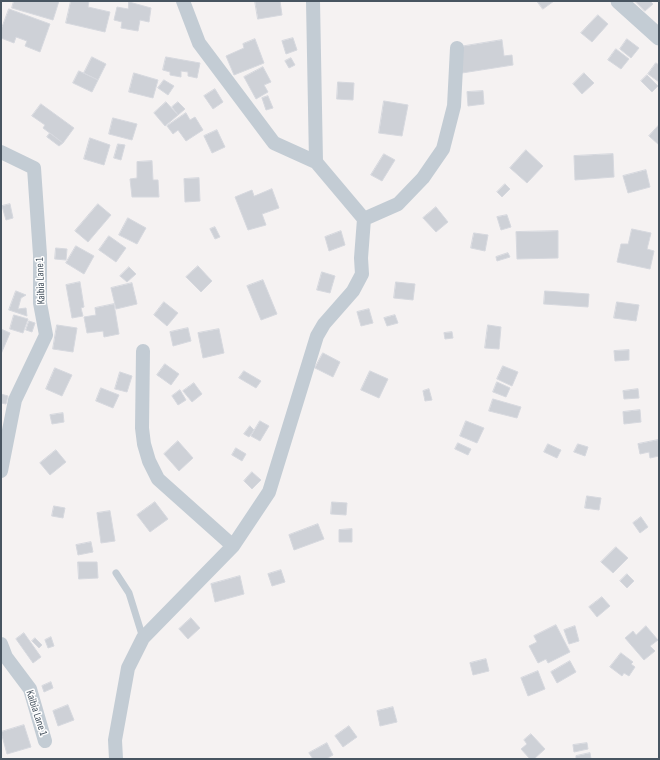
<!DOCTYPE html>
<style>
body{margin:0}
#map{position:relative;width:660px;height:760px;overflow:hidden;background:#f5f2f2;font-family:"Sofia Sans Condensed",sans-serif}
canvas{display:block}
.frame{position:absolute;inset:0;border:2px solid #485561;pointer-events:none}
</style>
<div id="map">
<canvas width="660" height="760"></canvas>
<div class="frame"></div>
</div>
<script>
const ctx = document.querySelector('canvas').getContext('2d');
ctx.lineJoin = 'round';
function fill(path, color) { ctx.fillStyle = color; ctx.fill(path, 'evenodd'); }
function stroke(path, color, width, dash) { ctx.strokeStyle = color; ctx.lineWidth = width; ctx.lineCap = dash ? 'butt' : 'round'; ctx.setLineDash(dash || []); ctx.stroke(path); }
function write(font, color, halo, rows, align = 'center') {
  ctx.font = font + ' "Sofia Sans Condensed",sans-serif'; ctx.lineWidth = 3; ctx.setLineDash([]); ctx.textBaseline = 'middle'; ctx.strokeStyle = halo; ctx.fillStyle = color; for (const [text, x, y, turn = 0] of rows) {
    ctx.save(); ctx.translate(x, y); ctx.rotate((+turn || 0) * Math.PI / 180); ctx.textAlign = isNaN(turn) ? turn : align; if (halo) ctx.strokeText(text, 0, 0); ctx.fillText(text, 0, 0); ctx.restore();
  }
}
const building = new Path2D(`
 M 14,1 L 59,1 L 53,20 L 12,8 Z
 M 71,1 L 89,1 L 88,7 L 110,12 L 105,32 L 66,23 Z
 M 255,1 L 280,1 L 282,15 L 258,19 Z
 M 537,1 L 554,1 L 543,9 Z
 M 635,1 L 650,1 L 653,4 L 645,11 Z
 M 129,2 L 151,8 L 149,22 L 140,20 L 138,31 L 121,28 L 122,22 L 114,20 L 117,7 L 128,9 Z
 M 9,9 L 50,24 L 40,52 L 25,46 L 27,41 L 16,37 L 14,43 L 1,38 L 1,30 Z
 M 598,15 L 608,24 L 592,42 L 581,33 Z
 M 293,38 L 297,50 L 286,54 L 282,41 Z
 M 255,39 L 264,63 L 234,75 L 226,56 L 244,48 L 243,44 Z
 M 627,39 L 639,48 L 631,58 L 620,49 Z
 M 502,40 L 504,56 L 512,55 L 513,65 L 462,73 L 459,47 Z
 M 616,49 L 629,59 L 621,69 L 608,60 Z
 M 92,57 L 106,64 L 98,80 L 84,73 Z
 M 166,57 L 200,63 L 197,78 L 188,76 L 188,72 L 181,71 L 181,77 L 170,75 L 170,72 L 163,70 Z
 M 291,58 L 295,65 L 289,68 L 285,61 Z
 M 656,63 L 659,65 L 659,82 L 648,74 Z
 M 263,67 L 271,82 L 264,85 L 268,92 L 256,99 L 244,77 Z
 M 79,71 L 98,80 L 92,92 L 73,83 Z
 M 134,73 L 158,80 L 153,98 L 129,92 Z
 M 584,73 L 594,83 L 582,94 L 573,84 Z
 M 647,75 L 658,86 L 652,92 L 641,81 Z
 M 164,80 L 174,86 L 168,95 L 158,88 Z
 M 338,82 L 354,83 L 353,100 L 337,99 Z
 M 215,89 L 223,102 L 213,109 L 204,96 Z
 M 483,91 L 484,104 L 468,106 L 467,92 Z
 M 268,96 L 273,108 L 266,110 L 262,98 Z
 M 384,101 L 408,105 L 402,136 L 379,133 Z
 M 166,102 L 178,115 L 165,126 L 154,113 Z
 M 178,102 L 185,109 L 178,115 L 172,107 Z
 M 41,104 L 74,128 L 63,143 L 43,128 L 45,125 L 32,116 Z
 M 186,113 L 190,120 L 195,117 L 203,130 L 186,141 L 178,130 L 173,134 L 167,126 Z
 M 113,118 L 137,124 L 132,140 L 109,134 Z
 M 659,125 L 659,145 L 649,136 Z
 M 217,130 L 225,147 L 212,153 L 204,136 Z
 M 50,133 L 63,143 L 59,146 L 47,137 Z
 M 90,138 L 110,145 L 104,165 L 84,159 Z
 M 118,144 L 125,145 L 121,160 L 114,158 Z
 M 526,150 L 543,166 L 527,183 L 510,168 Z
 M 384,154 L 395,160 L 382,181 L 371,175 Z
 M 613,154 L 614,177 L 575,180 L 574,156 Z
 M 152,161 L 153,180 L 158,180 L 159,197 L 132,197 L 130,179 L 137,178 L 137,162 Z
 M 646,170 L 650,187 L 628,193 L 623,176 Z
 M 199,178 L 200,201 L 185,202 L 184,179 Z
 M 505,184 L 510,189 L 502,197 L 497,192 Z
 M 272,189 L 279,208 L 262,214 L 266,225 L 248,230 L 235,197 L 252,190 L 254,196 Z
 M 10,204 L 13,218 L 6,220 L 2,206 Z
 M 98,204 L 111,215 L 88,242 L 75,231 Z
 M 436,207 L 448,222 L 436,232 L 423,218 Z
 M 507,215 L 511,227 L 501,230 L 497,217 Z
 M 128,218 L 146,228 L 137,244 L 119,235 Z
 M 215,227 L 220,237 L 215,239 L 210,229 Z
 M 632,229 L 651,233 L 647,249 L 654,251 L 650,269 L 617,262 L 621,244 L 628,244 Z
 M 341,231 L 345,245 L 329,251 L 325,237 Z
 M 558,231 L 558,258 L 517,259 L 516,232 Z
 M 474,233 L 488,235 L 485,251 L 471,248 Z
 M 109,236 L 126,248 L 116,262 L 99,250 Z
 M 76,246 L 94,256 L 84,274 L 66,263 Z
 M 56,248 L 67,249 L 66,260 L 55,259 Z
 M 508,253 L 510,257 L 497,261 L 496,257 Z
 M 198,266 L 212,281 L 201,292 L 186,277 Z
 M 129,267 L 136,274 L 127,282 L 120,276 Z
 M 322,272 L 335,276 L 330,293 L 317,290 Z
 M 263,280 L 277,314 L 261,320 L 247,286 Z
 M 80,282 L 84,307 L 81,308 L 83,316 L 72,318 L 66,285 Z
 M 396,282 L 415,284 L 413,300 L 394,298 Z
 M 132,283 L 137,304 L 116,309 L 111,288 Z
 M 16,291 L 26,295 L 21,298 L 18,309 L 26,308 L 27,316 L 9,310 Z
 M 545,291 L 589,294 L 588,307 L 544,304 Z
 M 164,302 L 178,313 L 167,326 L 154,315 Z
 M 617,302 L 639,305 L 636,321 L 614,318 Z
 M 114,304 L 119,334 L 104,337 L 103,331 L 87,333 L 84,317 L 96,315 L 95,308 Z
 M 369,309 L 373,323 L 361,326 L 357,312 Z
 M 14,315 L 28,319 L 23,333 L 10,329 Z
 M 395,315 L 398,323 L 387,326 L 384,318 Z
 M 29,321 L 35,323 L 32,332 L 26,330 Z
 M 57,325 L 77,328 L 73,352 L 53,349 Z
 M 488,325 L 501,327 L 499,349 L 485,348 Z
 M 188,328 L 191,341 L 173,346 L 170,332 Z
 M 1,329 L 10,333 L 1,354 Z
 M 219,329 L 224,353 L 203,358 L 198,333 Z
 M 452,332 L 453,338 L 445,339 L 444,333 Z
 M 629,350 L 629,360 L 615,361 L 614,351 Z
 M 323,353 L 340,362 L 333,377 L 315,368 Z
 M 165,364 L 179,374 L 171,385 L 157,375 Z
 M 503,366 L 518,372 L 512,386 L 497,379 Z
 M 55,368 L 72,375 L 62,396 L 46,389 Z
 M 244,371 L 261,381 L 256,388 L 239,378 Z
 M 370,371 L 388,379 L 379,398 L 361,390 Z
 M 120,372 L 132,376 L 127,392 L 115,389 Z
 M 497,382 L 510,388 L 506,397 L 493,392 Z
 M 194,383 L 202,394 L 192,402 L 183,391 Z
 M 101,388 L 119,395 L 113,408 L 96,401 Z
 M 429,389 L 432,400 L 425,401 L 423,391 Z
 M 638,389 L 639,398 L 624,399 L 623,391 Z
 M 180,390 L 186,400 L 178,405 L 172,396 Z
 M 1,394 L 8,396 L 6,404 L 1,403 Z
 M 493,399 L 521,407 L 517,418 L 489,411 Z
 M 640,410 L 641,422 L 624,424 L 623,412 Z
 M 63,413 L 64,422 L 52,424 L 50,415 Z
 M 260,421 L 269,426 L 260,441 L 251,436 Z
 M 466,421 L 484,428 L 477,443 L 460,436 Z
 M 250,426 L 254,430 L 249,437 L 244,434 Z
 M 658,440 L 659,456 L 650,458 L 649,452 L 640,454 L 638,444 Z
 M 178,441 L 193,458 L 179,471 L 164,454 Z
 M 458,443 L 471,449 L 468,455 L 455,449 Z
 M 548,444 L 561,450 L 557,458 L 544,452 Z
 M 578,444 L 588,447 L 585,456 L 574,452 Z
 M 236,448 L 246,454 L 242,461 L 232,455 Z
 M 56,450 L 66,462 L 50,475 L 40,463 Z
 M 252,472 L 261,480 L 252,489 L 244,481 Z
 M 587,496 L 601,498 L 599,510 L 585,508 Z
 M 155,502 L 168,519 L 150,532 L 137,515 Z
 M 332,502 L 347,503 L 346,515 L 331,514 Z
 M 54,506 L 65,508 L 63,518 L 52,516 Z
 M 110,511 L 115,541 L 101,543 L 97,513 Z
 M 641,517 L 648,527 L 640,533 L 633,523 Z
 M 318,524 L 324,539 L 294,550 L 289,535 Z
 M 352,529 L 352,542 L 339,542 L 339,530 Z
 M 91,542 L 93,552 L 78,555 L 76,545 Z
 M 616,547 L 628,558 L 613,573 L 601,562 Z
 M 78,562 L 97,562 L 98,578 L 79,579 Z
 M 281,570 L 285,582 L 272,586 L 268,574 Z
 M 627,574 L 634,581 L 627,588 L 620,581 Z
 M 240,576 L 244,594 L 215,602 L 211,584 Z
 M 602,597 L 610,606 L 597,617 L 589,607 Z
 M 191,618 L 200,628 L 188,639 L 179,629 Z
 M 556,625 L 570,652 L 548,663 L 546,659 L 538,663 L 529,646 L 537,642 L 534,636 Z
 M 575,626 L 579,641 L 569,644 L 564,630 Z
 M 646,626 L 658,640 L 650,646 L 655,651 L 644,660 L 625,638 L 633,631 L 636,635 Z
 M 24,633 L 41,657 L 33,663 L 16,639 Z
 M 51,637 L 54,646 L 48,648 L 45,640 Z
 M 35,638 L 42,645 L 39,648 L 32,641 Z
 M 621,653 L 633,662 L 631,664 L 635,667 L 629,676 L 624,673 L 622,676 L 610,667 Z
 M 486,659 L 489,671 L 473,675 L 470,663 Z
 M 570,661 L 576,672 L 557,683 L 551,672 Z
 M 538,671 L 545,689 L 528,696 L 521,678 Z
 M 51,682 L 53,688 L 44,692 L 42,686 Z
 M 68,705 L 74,720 L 58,726 L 53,711 Z
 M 393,707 L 397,722 L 380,726 L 377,711 Z
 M 24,725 L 31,747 L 7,754 L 1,732 Z
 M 349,726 L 357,737 L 343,747 L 335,736 Z
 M 531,734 L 545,749 L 534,759 L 530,759 L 521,749 L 527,744 L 524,740 Z
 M 327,743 L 333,755 L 326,759 L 313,759 L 309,753 Z
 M 587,743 L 588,749 L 574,752 L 573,745 Z
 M 590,753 L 591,759 L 576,759 L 576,756 Z`);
fill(building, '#ced1d7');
stroke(building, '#d6d8de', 1);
stroke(new Path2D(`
 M 116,573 L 129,593 L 143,638`), '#c3ccd4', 7);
stroke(new Path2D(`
 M 313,1 L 316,162
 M 1,152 L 34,168 L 40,255 L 40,303 L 46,335 L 15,400 L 1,471
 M 364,219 L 398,204 L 423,178 L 443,149 L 454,106 L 457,48
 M 143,351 L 142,428 L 144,444 L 149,461 L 158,479 L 233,546
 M 1,644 L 6,657 L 30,689 L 45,741
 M 116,759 L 115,740 L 128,668 L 143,638 L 233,546 L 269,492 L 317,336 L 324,324 L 353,291 L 362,274 L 361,258 L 364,219 L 316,162 L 274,143 L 199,43 L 183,1`), '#c3ccd4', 14);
stroke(new Path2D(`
 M 619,1 L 659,37`), '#c3ccd4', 17);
write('11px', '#485561', '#fff', [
 ["Kaibia Lane 1",41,281,-92],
 ["Kaibia Lane 1",36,713,72]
]);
</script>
